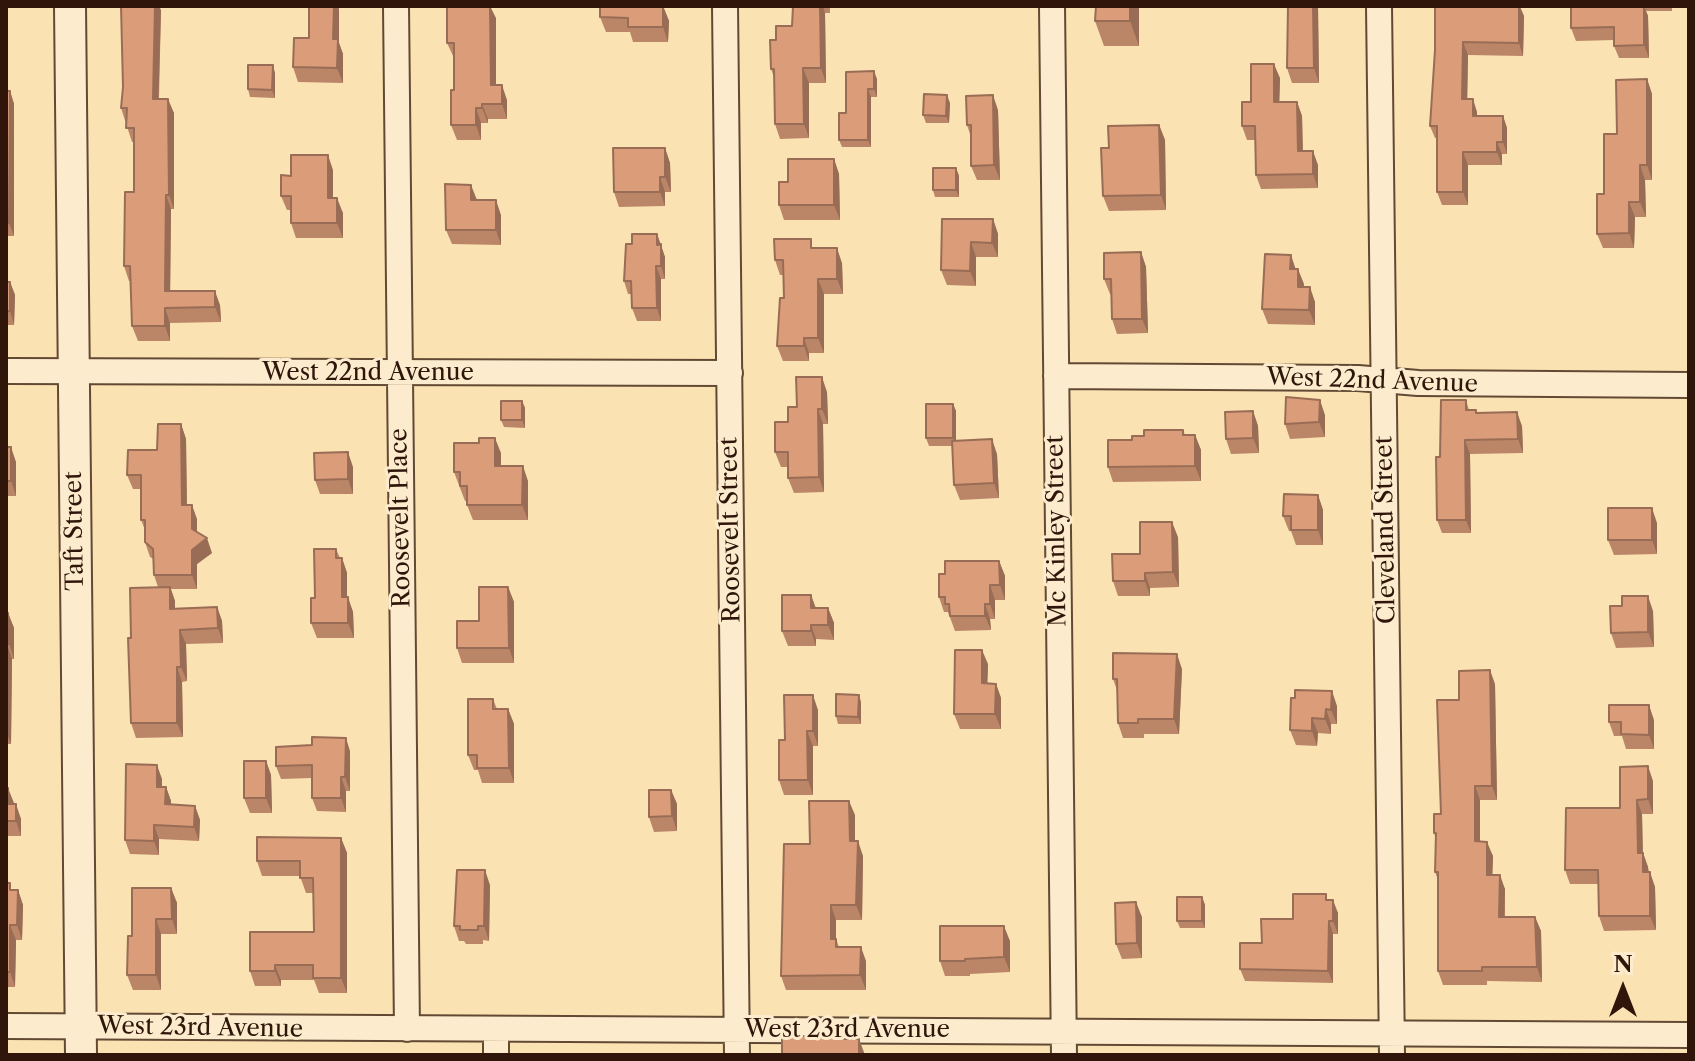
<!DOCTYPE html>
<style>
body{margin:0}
#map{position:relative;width:1695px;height:1061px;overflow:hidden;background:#fae2b2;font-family:"Libre Caslon Text",serif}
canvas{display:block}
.frame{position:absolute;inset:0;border:8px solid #30160a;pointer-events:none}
.north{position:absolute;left:1583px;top:949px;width:80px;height:80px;-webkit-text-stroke:6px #fceccd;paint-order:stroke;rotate:0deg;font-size:22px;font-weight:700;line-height:32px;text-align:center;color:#30160a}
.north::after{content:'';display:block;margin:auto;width:28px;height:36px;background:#30160a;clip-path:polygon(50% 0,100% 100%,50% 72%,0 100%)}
</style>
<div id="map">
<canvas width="1695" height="1061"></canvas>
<div class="frame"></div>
<div class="north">N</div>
</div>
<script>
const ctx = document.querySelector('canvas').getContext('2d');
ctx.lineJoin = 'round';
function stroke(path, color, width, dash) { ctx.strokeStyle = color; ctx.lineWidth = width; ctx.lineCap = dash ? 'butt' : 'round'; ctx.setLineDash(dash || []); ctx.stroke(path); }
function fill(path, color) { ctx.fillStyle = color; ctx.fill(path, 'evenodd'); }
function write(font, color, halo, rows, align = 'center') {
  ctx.font = font + ' "Libre Caslon Text",serif'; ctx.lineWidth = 6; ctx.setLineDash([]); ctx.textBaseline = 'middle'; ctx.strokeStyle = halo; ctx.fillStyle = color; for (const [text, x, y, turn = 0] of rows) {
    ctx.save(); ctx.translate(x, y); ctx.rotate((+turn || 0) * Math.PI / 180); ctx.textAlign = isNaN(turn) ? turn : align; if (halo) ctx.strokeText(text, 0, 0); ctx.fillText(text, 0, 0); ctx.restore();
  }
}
const minor = new Path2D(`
 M 396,6 L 407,1029
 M 725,6 L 737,1055
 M 1052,6 L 1064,1055
 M 1379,6 L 1392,1055
 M 6,371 L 730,373
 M 1056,376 L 1358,378 L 1418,383 L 1689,385
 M 6,1026 L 1689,1035
 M 496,1030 L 496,1055`);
const tertiary = new Path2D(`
 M 70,6 L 81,1055`);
stroke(minor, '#624934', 28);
stroke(tertiary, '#624934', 34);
stroke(minor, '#fceccd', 24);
stroke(tertiary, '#fceccd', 30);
fill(new Path2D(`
 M 663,6 L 669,21 L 668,42 L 633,42 L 630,32 L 606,32 L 600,17 Z
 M 793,6 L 830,6 L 830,13 L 825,13 L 826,83 L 809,83 L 809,138 L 780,139 L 775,124 L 774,77 L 771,69 L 776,40 L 792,26 Z
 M 1139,6 L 1139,46 L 1104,46 L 1095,21 Z
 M 1318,6 L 1319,83 L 1292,83 L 1287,68 Z
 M 1435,6 L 1520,6 L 1524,16 L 1523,56 L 1468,55 L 1467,99 L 1477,112 L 1477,116 L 1503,116 L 1507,128 L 1507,154 L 1502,154 L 1502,165 L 1468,165 L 1468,205 L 1442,205 L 1437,192 L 1437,138 L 1435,138 L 1430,126 L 1435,50 Z
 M 1571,6 L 1672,6 L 1672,11 L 1646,11 L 1648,16 L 1649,58 L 1619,58 L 1614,46 L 1614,40 L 1576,41 L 1571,28 Z
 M 339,9 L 339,43 L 343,54 L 343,83 L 298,82 L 293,67 L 309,38 Z
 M 161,10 L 159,99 L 174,113 L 174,209 L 171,209 L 170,291 L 220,305 L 221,322 L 170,323 L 170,341 L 138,341 L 132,326 L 131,281 L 129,281 L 124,266 L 134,192 L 134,142 L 132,142 L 121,108 Z
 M 496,18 L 496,85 L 507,100 L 507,119 L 488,119 L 488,123 L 481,123 L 481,140 L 457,140 L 451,125 L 454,90 L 454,58 L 447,43 Z
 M 275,73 L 275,98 L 250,97 L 248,89 Z
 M 1280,78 L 1279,102 L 1297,102 L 1302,116 L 1303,151 L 1318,165 L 1318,188 L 1261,189 L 1256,175 L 1256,140 L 1247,140 L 1242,126 L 1251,102 Z
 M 877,79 L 877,97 L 871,97 L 871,147 L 842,147 L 839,140 L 846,113 Z
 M 1647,79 L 1652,94 L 1652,180 L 1645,180 L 1646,217 L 1635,217 L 1634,248 L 1603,248 L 1597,234 L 1604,194 L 1617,134 Z
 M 6,91 L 10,91 L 14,104 L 14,236 L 6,236 Z
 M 950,103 L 949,123 L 926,123 L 923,115 Z
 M 998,110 L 1000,180 L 977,180 L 971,166 L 971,137 L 967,125 Z
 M 1159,125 L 1165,140 L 1166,210 L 1109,211 L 1103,196 L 1109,148 Z
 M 665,148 L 670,163 L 671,192 L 665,192 L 665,206 L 619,207 L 614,192 Z
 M 834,159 L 839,174 L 840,220 L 784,220 L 779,205 L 788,182 Z
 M 956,168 L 959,176 L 959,197 L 935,197 L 933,190 Z
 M 333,170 L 333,198 L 343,213 L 343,238 L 296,238 L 291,223 L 291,210 L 287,210 L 281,196 L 291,176 Z
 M 501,215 L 501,245 L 452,244 L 446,230 Z
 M 993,219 L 998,234 L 998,257 L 976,257 L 976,286 L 947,285 L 941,270 Z
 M 657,234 L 665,257 L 665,279 L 661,279 L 661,321 L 637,321 L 632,308 L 632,294 L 628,294 L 624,281 L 632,244 Z
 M 814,248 L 842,263 L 843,294 L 824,294 L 824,353 L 809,353 L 809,361 L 783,361 L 777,346 L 784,298 L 784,275 L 780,275 L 775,260 Z
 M 1141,252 L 1146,267 L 1148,333 L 1117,334 L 1112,319 L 1111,294 L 1110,294 L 1104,279 Z
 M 1296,269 L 1298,269 L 1303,287 L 1315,302 L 1315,325 L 1268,324 L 1262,309 Z
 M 6,282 L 10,282 L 15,295 L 14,325 L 6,325 Z
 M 827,392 L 828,424 L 823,424 L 824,492 L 794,493 L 788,478 L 788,467 L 781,467 L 775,452 L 788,422 L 797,407 Z
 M 1466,400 L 1469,410 L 1476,410 L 1477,413 L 1522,426 L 1523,453 L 1470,454 L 1471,533 L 1442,533 L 1437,520 L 1440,457 Z
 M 522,401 L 525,408 L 525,428 L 504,427 L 501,420 Z
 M 953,404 L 956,411 L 956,441 L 997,454 L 999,498 L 960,500 L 954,485 L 952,446 L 929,446 L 926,438 Z
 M 1253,411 L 1258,426 L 1259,453 L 1231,454 L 1226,439 Z
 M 1325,415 L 1325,437 L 1290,439 L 1285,424 Z
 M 181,424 L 186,439 L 187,505 L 197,519 L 197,532 L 212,553 L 197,564 L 197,589 L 171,589 L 175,601 L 175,608 L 217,607 L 222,621 L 223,643 L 186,644 L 187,681 L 182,682 L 183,737 L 136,738 L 131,723 L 131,638 L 158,587 L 154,575 L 154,559 L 150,557 L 145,542 L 145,530 L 141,520 L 141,489 L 133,489 L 127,475 L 157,450 Z
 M 1183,430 L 1185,435 L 1195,435 L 1201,450 L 1201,481 L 1113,482 L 1108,467 L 1132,440 L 1144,436 Z
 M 6,447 L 16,462 L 16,496 L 6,496 Z
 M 501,453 L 501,466 L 528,481 L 528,520 L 473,520 L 467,505 L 467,501 L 465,501 L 454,472 Z
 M 353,467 L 353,494 L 320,494 L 315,480 Z
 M 1318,495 L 1323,510 L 1323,545 L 1296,545 L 1291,531 L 1289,531 L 1283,516 Z
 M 1657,523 L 1657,554 L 1614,555 L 1608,540 Z
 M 1178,537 L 1179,587 L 1150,588 L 1150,596 L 1118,596 L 1113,581 L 1140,554 Z
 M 336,549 L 340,558 L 342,558 L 347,573 L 347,597 L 353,612 L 354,638 L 317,638 L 311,623 L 315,598 Z
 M 999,561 L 1005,576 L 1005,600 L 995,600 L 995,619 L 990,619 L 991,630 L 955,631 L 948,612 L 944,612 L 939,597 L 945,574 Z
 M 508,587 L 514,602 L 514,663 L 462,663 L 457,648 Z
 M 811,595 L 816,608 L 828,608 L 834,623 L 834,640 L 816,639 L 816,646 L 788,646 L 782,631 Z
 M 1653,611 L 1654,647 L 1616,648 L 1611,633 Z
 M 6,612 L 8,613 L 14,628 L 14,659 L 12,659 L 11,744 L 6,744 Z
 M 988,664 L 987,683 L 996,684 L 1001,698 L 1001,729 L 960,729 L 954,714 Z
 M 1182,669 L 1179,734 L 1144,734 L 1144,738 L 1123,738 L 1118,723 L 1117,690 L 1113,679 Z
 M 1495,684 L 1497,800 L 1480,800 L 1480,841 L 1493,856 L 1492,875 L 1505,889 L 1505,917 L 1535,917 L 1541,931 L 1542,982 L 1487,981 L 1487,985 L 1443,985 L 1438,971 L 1438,880 L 1435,872 L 1436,839 L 1434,833 L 1441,814 L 1459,700 Z
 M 1291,698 L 1337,706 L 1337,724 L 1331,724 L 1331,734 L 1318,733 L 1317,746 L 1296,745 L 1290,730 Z
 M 493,699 L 497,709 L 508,709 L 514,724 L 514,783 L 482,783 L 478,770 L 474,770 L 468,755 Z
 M 861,702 L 861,724 L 838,724 L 836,716 Z
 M 818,710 L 818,746 L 813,746 L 813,795 L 784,795 L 779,780 L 785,740 Z
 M 1654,720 L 1654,749 L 1626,749 L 1622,736 L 1614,736 L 1609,722 Z
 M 350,751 L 350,791 L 346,791 L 346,812 L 317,811 L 312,798 L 312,778 L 281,779 L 276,766 Z
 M 266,761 L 271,775 L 272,813 L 250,813 L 244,798 Z
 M 162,779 L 162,787 L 166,787 L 171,801 L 171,805 L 195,806 L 200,820 L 199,841 L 159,839 L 159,855 L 130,854 L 125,840 Z
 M 1653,781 L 1653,814 L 1642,814 L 1643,853 L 1648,867 L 1649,872 L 1655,887 L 1656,930 L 1604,931 L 1599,916 L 1599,884 L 1570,884 L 1565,870 L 1620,808 Z
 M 6,788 L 21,819 L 21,836 L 6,836 Z
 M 671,790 L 677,804 L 677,831 L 654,832 L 649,817 Z
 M 855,815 L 855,841 L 863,856 L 862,920 L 836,920 L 836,939 L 839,947 L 866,961 L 866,990 L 786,990 L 781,976 L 810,844 Z
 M 341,838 L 347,853 L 347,993 L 319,993 L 314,980 L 281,980 L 281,986 L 255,986 L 250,971 L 314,932 L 314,893 L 306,893 L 300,876 L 262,876 L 257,861 Z
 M 6,883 L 12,890 L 18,890 L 23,905 L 22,940 L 16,940 L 15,987 L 6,987 Z
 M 490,885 L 489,941 L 483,940 L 483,944 L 466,944 L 464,941 L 459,941 L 454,926 Z
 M 171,888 L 177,903 L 177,934 L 161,934 L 161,990 L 133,990 L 127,975 L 132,936 Z
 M 1202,897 L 1205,905 L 1205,928 L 1180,928 L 1177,921 Z
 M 1328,900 L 1338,913 L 1338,934 L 1333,934 L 1333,983 L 1245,981 L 1240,969 L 1262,943 L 1293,919 Z
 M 1142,917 L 1142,958 L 1122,959 L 1116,944 Z
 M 1010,941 L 1010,972 L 970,974 L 970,976 L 945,976 L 940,961 Z`), '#bb8668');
fill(new Path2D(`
 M 155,6 L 159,6 L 161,10 L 158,113 L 153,99 Z
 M 334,6 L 338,6 L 339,9 L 339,43 L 343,54 L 343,83 L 337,68 L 333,39 Z
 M 490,6 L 496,18 L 496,100 L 491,85 Z
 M 663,6 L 669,21 L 668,42 L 663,27 Z
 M 820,6 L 823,6 L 825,13 L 826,83 L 821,68 Z
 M 1130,6 L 1139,6 L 1139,46 L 1130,21 Z
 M 1313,6 L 1318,6 L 1319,83 L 1314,68 Z
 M 1519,6 L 1524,16 L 1523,56 L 1519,43 Z
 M 1644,6 L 1648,16 L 1649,58 L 1644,45 Z
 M 1463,42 L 1468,55 L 1467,112 L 1462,99 Z
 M 1274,64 L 1280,78 L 1279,116 L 1274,102 Z
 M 273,65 L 275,73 L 275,98 L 272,90 Z
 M 803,68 L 809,83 L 809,138 L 804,124 Z
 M 874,71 L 877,79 L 877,97 L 874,89 Z
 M 1647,79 L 1652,94 L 1652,180 L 1647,165 Z
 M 502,85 L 507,100 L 507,119 L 502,104 Z
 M 868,89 L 871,97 L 871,147 L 868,140 Z
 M 10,91 L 14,104 L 14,236 L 9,223 Z
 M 947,95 L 950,103 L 949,123 L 946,116 Z
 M 993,95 L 998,110 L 1000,180 L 994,165 Z
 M 168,99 L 174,113 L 174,209 L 169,195 Z
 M 1473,99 L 1477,112 L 1477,128 L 1473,116 Z
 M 1297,102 L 1302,116 L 1303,165 L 1298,151 Z
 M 482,104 L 488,119 L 488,123 L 482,108 Z
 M 476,108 L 481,123 L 481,140 L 476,125 Z
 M 1503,116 L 1507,128 L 1507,154 L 1503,142 Z
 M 1159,125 L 1165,140 L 1166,210 L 1161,195 Z
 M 1497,142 L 1502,154 L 1502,165 L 1497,152 Z
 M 665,148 L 670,163 L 671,192 L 665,177 Z
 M 1313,151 L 1318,165 L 1318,188 L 1313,174 Z
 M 1463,152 L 1468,165 L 1468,205 L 1463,192 Z
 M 328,155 L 333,170 L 333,213 L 328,198 Z
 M 834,159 L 839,174 L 840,220 L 834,205 Z
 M 1640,165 L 1645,180 L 1646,217 L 1640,202 Z
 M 956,168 L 959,176 L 959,197 L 956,190 Z
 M 660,177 L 665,192 L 665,206 L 660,192 Z
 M 471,185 L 477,200 L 471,200 Z
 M 166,195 L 171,209 L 170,306 L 165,291 Z
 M 337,198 L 343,213 L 343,238 L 337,223 Z
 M 496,200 L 501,215 L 501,245 L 496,230 Z
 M 1629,202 L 1635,217 L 1634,248 L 1629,233 Z
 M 993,219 L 998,234 L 998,257 L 992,243 Z
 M 657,234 L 665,257 L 665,279 L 661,266 L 657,245 Z
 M 971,242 L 976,257 L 976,286 L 970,271 Z
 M 837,248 L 842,263 L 843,294 L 837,279 Z
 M 1141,252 L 1146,267 L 1148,333 L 1142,319 Z
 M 1291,255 L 1296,270 L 1290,269 Z
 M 656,266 L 661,279 L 661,321 L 657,308 Z
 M 1298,269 L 1304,284 L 1303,302 L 1298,287 Z
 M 818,279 L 824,294 L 824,353 L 818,338 Z
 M 10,282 L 15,295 L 14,325 L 10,311 Z
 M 1310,287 L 1315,302 L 1315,325 L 1309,310 Z
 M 215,291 L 220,305 L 221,322 L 215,307 Z
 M 165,308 L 170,323 L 170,341 L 165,326 Z
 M 804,338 L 809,353 L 809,361 L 804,346 Z
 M 822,377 L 827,392 L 828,424 L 822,409 Z
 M 1320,400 L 1325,415 L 1325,437 L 1319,422 Z
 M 522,401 L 525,408 L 525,428 L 522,420 Z
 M 953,404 L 956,411 L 956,446 L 953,438 Z
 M 818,409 L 823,424 L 824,492 L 819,477 Z
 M 1253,411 L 1258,426 L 1259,453 L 1253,438 Z
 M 1517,412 L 1522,426 L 1523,453 L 1518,439 Z
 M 181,424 L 186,439 L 187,519 L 182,505 Z
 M 1195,435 L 1201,450 L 1201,481 L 1195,466 Z
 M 495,438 L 501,453 L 501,481 L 495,466 Z
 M 992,439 L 997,454 L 999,498 L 994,483 Z
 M 1465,440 L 1470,454 L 1471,533 L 1466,520 Z
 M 11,447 L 16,462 L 16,496 L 11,481 Z
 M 348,452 L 353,467 L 353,494 L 348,479 Z
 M 523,466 L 528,481 L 528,520 L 522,505 Z
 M 1318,495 L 1323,510 L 1323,545 L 1318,530 Z
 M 192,505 L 197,519 L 197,543 L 192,529 Z
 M 1652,508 L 1657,523 L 1657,554 L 1652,540 Z
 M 1172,522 L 1178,537 L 1179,587 L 1173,572 Z
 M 207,538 L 212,553 L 197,564 L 197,589 L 192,575 L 192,550 Z
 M 342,558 L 347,573 L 347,612 L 342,597 Z
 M 999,561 L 1005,576 L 1005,600 L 1000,585 Z
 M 1145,573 L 1150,588 L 1150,596 L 1145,581 Z
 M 990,585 L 995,600 L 995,619 L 990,604 Z
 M 170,587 L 175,601 L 175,623 L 170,609 Z
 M 508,587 L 514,602 L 514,663 L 509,648 Z
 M 811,595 L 816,610 L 811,608 Z
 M 1648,596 L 1653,611 L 1654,647 L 1648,632 Z
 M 348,597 L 353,612 L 354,638 L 348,623 Z
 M 985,604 L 990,619 L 991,630 L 985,616 Z
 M 217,607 L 222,621 L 223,643 L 218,628 Z
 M 828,608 L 834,623 L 834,640 L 828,625 Z
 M 8,613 L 14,628 L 14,659 L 9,644 Z
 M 811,625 L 816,639 L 816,646 L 811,631 Z
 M 180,630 L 186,644 L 187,681 L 181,667 Z
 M 7,644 L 12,659 L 11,744 L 6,731 Z
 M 982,650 L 988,664 L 987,698 L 982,683 Z
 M 1177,654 L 1182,669 L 1179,734 L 1174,719 Z
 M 177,667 L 182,682 L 183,737 L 177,723 Z
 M 1490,670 L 1495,684 L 1497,800 L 1492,786 Z
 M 996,684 L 1001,698 L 1001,729 L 995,714 Z
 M 1332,691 L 1337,706 L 1337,724 L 1331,710 Z
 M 813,695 L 818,710 L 818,746 L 813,731 Z
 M 859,695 L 861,702 L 861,724 L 858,717 Z
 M 1649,705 L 1654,720 L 1654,749 L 1649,735 Z
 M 508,709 L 514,724 L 514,783 L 509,768 Z
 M 1326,709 L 1331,724 L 1331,734 L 1325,719 Z
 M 1312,718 L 1318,733 L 1317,746 L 1312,731 Z
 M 807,731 L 813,746 L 813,795 L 808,780 Z
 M 346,738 L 350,751 L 350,791 L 345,777 Z
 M 266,761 L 271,775 L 272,813 L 266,798 Z
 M 157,765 L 162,779 L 162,801 L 157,787 Z
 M 1648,766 L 1653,781 L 1653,814 L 1648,799 Z
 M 341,777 L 346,791 L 346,812 L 341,798 Z
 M 1475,786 L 1480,800 L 1480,856 L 1475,841 Z
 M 166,787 L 171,801 L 170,818 L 165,804 Z
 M 8,788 L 14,803 L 14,819 L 8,804 Z
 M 671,790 L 677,804 L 677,831 L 672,816 Z
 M 1637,800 L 1642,814 L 1643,867 L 1638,853 Z
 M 849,801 L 855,815 L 855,856 L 850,841 Z
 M 16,804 L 21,819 L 21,836 L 16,821 Z
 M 195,806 L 200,820 L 199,841 L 194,827 Z
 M 154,825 L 159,839 L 159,855 L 154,841 Z
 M 341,838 L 347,853 L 347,993 L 341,978 Z
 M 858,841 L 863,856 L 862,920 L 856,905 Z
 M 1487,842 L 1493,856 L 1492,889 L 1487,875 Z
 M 1643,853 L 1648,867 L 1649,887 L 1643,872 Z
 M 485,870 L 490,885 L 489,941 L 484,926 Z
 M 1650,872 L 1655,887 L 1656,930 L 1650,916 Z
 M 1500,875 L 1505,889 L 1504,932 L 1499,917 Z
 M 171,888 L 177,903 L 177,934 L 172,919 Z
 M 18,890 L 23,905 L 22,940 L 17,925 Z
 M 1202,897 L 1205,905 L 1205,928 L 1202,921 Z
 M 1333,900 L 1338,913 L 1338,934 L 1333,921 Z
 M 1136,902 L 1142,917 L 1142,958 L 1137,943 Z
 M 831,905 L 836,920 L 836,953 L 831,939 Z
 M 1535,917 L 1541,931 L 1542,982 L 1537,967 Z
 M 156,919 L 161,934 L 161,990 L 156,975 Z
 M 1329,921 L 1333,934 L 1333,983 L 1328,971 Z
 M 10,925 L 16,940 L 15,987 L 10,972 Z
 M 1004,926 L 1010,941 L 1010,972 L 1004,957 Z
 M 861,947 L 866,961 L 866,990 L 860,975 Z
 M 275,965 L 281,980 L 281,986 L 275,971 Z
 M 859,1039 L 865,1055 L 859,1055 Z`), '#996d55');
const building = new Path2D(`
 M 121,6 L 155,6 L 153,99 L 168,99 L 169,195 L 166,195 L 165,291 L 215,291 L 215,307 L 165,308 L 165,326 L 132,326 L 130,266 L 124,266 L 125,192 L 134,192 L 134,128 L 126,128 L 127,108 L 121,108 L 123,87 Z
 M 309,6 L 334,6 L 333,39 L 338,39 L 337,68 L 293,67 L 294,38 L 309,38 Z
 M 447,6 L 490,6 L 491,85 L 502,85 L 502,104 L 482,104 L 482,108 L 476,108 L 476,125 L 451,125 L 451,90 L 454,90 L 454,43 L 447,43 Z
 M 600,6 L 663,6 L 663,27 L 628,27 L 628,18 L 600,17 Z
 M 793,6 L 820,6 L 821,68 L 803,68 L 804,124 L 775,124 L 774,69 L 771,69 L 770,40 L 776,40 L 776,26 L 792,26 Z
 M 1096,6 L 1130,6 L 1130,21 L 1095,21 Z
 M 1288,6 L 1313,6 L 1314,68 L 1287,68 Z
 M 1435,6 L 1519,6 L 1519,43 L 1463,42 L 1462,99 L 1473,99 L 1473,116 L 1503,116 L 1503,142 L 1497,142 L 1497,152 L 1463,152 L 1463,192 L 1437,192 L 1437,126 L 1430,126 L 1435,50 Z
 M 1571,6 L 1644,6 L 1644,45 L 1614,46 L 1614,27 L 1571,28 Z
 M 1251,64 L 1274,64 L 1274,102 L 1297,102 L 1298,151 L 1313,151 L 1313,174 L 1256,175 L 1255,126 L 1242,126 L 1242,102 L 1251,102 Z
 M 248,65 L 273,65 L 272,90 L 248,89 Z
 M 874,71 L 874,89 L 868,89 L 868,140 L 839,140 L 839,113 L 846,113 L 846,72 Z
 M 1647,79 L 1647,165 L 1640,165 L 1640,202 L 1629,202 L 1629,233 L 1597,234 L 1597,194 L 1604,194 L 1604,134 L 1617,134 L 1616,80 Z
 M 6,91 L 10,91 L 9,223 L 6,223 Z
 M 924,94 L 947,95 L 946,116 L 923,115 Z
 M 993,95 L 994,165 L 971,166 L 971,125 L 967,125 L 966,96 Z
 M 1159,125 L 1161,195 L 1103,196 L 1101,148 L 1109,148 L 1108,126 Z
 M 613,148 L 665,148 L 665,177 L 660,177 L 660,192 L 614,192 Z
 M 291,155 L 328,155 L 328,198 L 337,198 L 337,223 L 291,223 L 291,196 L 281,196 L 281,175 L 291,176 Z
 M 788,159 L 834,159 L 834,205 L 779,205 L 779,182 L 788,182 Z
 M 933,168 L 956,168 L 956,190 L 933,190 Z
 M 445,184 L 471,185 L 471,200 L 496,200 L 496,230 L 446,230 Z
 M 942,219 L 993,219 L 992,243 L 971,242 L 970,271 L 941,270 Z
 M 632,234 L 657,234 L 657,245 L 661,244 L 661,266 L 656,266 L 657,308 L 632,308 L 631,281 L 624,281 L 626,244 L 632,244 Z
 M 774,239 L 811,239 L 811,248 L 837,248 L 837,279 L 818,279 L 818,338 L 804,338 L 804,346 L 777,346 L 780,298 L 784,298 L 783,260 L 775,260 Z
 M 1141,252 L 1142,319 L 1112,319 L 1111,279 L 1104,279 L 1104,253 Z
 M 1265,254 L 1291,255 L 1290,269 L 1298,269 L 1298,287 L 1310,287 L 1309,310 L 1262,309 Z
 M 6,282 L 10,282 L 10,311 L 6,311 Z
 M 796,377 L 822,377 L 822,409 L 818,409 L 819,477 L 788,478 L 788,452 L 775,452 L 775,422 L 788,422 L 788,407 L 797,407 Z
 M 1286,397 L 1320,400 L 1319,422 L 1285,424 Z
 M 1441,400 L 1466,400 L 1466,410 L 1476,410 L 1476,413 L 1517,412 L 1518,439 L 1465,440 L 1466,520 L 1437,520 L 1436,457 L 1440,457 Z
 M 501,401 L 522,401 L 522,420 L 501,420 Z
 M 926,404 L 953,404 L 953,438 L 926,438 Z
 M 1253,411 L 1253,438 L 1226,439 L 1225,412 Z
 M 158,424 L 181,424 L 182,505 L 192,505 L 192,529 L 207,538 L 192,550 L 192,575 L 154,575 L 153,549 L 145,542 L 145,520 L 141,520 L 141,475 L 127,475 L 128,450 L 157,450 Z
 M 1144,430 L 1183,430 L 1183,435 L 1195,435 L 1195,466 L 1108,467 L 1108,440 L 1132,440 L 1132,436 L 1144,436 Z
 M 479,438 L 495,438 L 495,466 L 523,466 L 522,505 L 467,505 L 467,486 L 460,486 L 460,472 L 454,472 L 454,443 L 479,443 Z
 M 992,439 L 994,483 L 954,485 L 952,441 Z
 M 6,447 L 11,447 L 11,481 L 6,481 Z
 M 348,452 L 348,479 L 315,480 L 314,453 Z
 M 1284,494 L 1318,495 L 1318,530 L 1291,530 L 1291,516 L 1283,516 Z
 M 1608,508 L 1652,508 L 1652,540 L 1608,540 Z
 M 1140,522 L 1172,522 L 1173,572 L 1145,573 L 1145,581 L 1113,581 L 1112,554 L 1140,554 Z
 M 314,549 L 336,549 L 336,558 L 342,558 L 342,597 L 348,597 L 348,623 L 311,623 L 311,598 L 315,598 Z
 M 945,561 L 999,561 L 1000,585 L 990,585 L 990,604 L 985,604 L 985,616 L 950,616 L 949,604 L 945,604 L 945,597 L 939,597 L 939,574 L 945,574 Z
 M 170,587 L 170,609 L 217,607 L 218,628 L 180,630 L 181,667 L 177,667 L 177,723 L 131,723 L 128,638 L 131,638 L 130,588 Z
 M 479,587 L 508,587 L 509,648 L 457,648 L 457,621 L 479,621 Z
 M 782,595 L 811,595 L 811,608 L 828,608 L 828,625 L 811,625 L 811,631 L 782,631 Z
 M 1622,596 L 1648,596 L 1648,632 L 1611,633 L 1610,606 L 1622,606 Z
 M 6,613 L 8,613 L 9,644 L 7,644 L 6,696 Z
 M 955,650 L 982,650 L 982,683 L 996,684 L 995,714 L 954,714 Z
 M 1113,653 L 1177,654 L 1174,719 L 1138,719 L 1138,723 L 1118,723 L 1117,679 L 1113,679 Z
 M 1490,670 L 1492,786 L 1475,786 L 1475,841 L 1487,842 L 1487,875 L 1500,875 L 1499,917 L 1535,917 L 1537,967 L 1482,967 L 1482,971 L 1438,971 L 1438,872 L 1435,872 L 1436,833 L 1434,833 L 1434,814 L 1441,814 L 1437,700 L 1459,700 L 1459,671 Z
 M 1295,690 L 1332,691 L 1331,710 L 1326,709 L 1325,719 L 1312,718 L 1312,731 L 1290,730 L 1291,698 L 1295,698 Z
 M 836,694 L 859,695 L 858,717 L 836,716 Z
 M 784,695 L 813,695 L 813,731 L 807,731 L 808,780 L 779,780 L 779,740 L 785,740 Z
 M 468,699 L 493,699 L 493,709 L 508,709 L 509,768 L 477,768 L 477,755 L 468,755 Z
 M 1609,705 L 1649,705 L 1649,735 L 1621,734 L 1621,722 L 1609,722 Z
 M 312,737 L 346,738 L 345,777 L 341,777 L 341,798 L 312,798 L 312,765 L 276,766 L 276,747 L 312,745 Z
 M 244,761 L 266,761 L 266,798 L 244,798 Z
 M 126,764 L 157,765 L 157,787 L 166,787 L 165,804 L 195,806 L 194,827 L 154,825 L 154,841 L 125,840 Z
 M 1648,766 L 1648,799 L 1637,800 L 1638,853 L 1643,853 L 1643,872 L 1650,872 L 1650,916 L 1599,916 L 1598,870 L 1565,870 L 1566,808 L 1620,808 L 1620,767 Z
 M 6,788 L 8,788 L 8,804 L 16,804 L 16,821 L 6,821 Z
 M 649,790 L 671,790 L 672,816 L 649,817 Z
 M 809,801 L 849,801 L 850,841 L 858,841 L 856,905 L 831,905 L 831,939 L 836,939 L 836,947 L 861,947 L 860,975 L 781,976 L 784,844 L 810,844 Z
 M 257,837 L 341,838 L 341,978 L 313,978 L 313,965 L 275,965 L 275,971 L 250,971 L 250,932 L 314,932 L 313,878 L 300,878 L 300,861 L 257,861 Z
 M 457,870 L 485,870 L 484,926 L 478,926 L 478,930 L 460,930 L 460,926 L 454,926 Z
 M 6,883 L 10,883 L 10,890 L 18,890 L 17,925 L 10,925 L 10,972 L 6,972 Z
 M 132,888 L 171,888 L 172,919 L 156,919 L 156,975 L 127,975 L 128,936 L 132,936 Z
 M 1293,894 L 1326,894 L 1326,900 L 1333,900 L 1333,921 L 1329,921 L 1328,971 L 1240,969 L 1240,943 L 1262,943 L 1261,919 L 1293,919 Z
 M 1177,897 L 1202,897 L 1202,921 L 1177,921 Z
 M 1136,902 L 1137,943 L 1116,944 L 1115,903 Z
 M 940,926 L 1004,926 L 1004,957 L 965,959 L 965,961 L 940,961 Z
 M 782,1036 L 842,1036 L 842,1039 L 859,1039 L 859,1055 L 782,1055 Z`);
fill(building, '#da9c79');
stroke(building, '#996d55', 2);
write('24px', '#30160a', '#fceccd', [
 ["West 22nd Avenue",368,373],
 ["West 22nd Avenue",1372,381,2],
 ["Roosevelt Place",401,518,-91],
 ["Roosevelt Street",731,530,-91],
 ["Cleveland Street",1386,530,-91],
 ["Taft Street",75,531,-91],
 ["Mc Kinley Street",1057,531,-91],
 ["West 23rd Avenue",200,1028,1],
 ["West 23rd Avenue",847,1030]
]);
</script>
